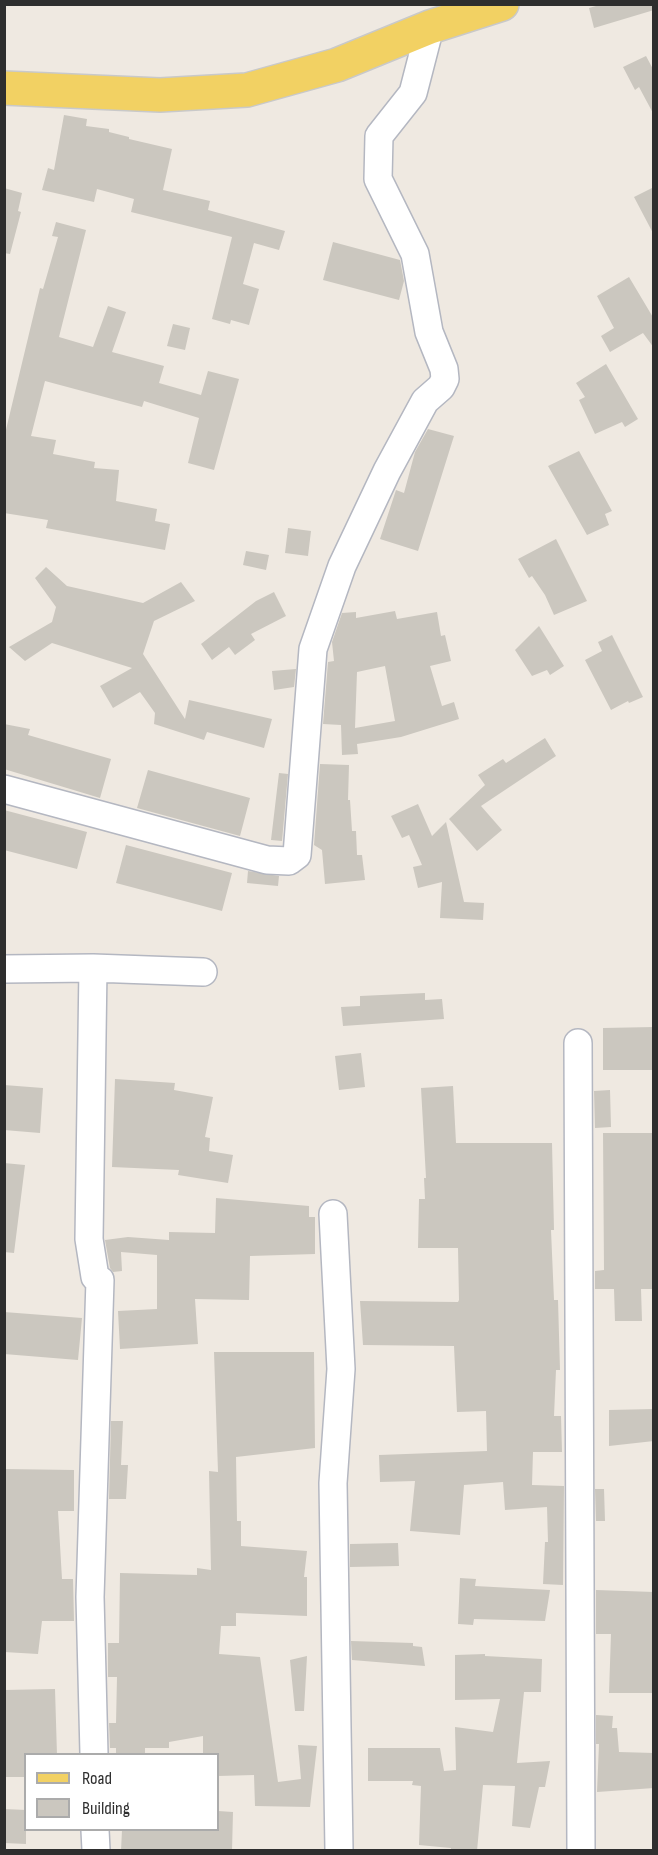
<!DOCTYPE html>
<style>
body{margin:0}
#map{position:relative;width:658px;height:1855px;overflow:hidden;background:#efe9e1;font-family:"Sofia Sans Condensed",sans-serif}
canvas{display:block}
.frame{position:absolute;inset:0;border:6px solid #2e2e2e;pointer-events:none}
.legend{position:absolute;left:24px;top:1753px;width:195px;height:78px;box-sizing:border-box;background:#fff;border:2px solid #ababab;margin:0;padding:8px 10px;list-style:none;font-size:18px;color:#2e2e2e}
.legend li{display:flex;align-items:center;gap:12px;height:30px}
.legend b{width:30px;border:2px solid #ababab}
</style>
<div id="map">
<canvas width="658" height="1855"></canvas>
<div class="frame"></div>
<ul class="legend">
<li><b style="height:8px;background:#f2d163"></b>Road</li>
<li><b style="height:16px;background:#cbc7bf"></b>Building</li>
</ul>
</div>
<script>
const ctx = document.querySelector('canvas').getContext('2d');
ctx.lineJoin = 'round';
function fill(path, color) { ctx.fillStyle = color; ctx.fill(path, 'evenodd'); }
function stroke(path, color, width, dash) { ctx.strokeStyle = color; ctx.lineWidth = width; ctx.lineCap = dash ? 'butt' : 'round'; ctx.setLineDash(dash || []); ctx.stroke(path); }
fill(new Path2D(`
 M 603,4 L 654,4 L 654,10 L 594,28 L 589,8 Z
 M 646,56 L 654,71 L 654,115 L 639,87 L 635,90 L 623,67 Z
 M 64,115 L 87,119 L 86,126 L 109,129 L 109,132 L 129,137 L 129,139 L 172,149 L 163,190 L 210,201 L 208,210 L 285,231 L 279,250 L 254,243 L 243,284 L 259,289 L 249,325 L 231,320 L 230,324 L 212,319 L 232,237 L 131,212 L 134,199 L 97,189 L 94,202 L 42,190 L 48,168 L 54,170 Z
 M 654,187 L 654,235 L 634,197 Z
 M 4,188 L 22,193 L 18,211 L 21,212 L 10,254 L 4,253 Z
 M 56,222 L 86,230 L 59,337 L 93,347 L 108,306 L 126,312 L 112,352 L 164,366 L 159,383 L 201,395 L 208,371 L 239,379 L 214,470 L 188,463 L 199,418 L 144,401 L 142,407 L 45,381 L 31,436 L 56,440 L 53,454 L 95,462 L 94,468 L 119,470 L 116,501 L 157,509 L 155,521 L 170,524 L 165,550 L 46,528 L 48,520 L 4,513 L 4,438 L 40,288 L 43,289 L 58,237 L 52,236 Z
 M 333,242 L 400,260 L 404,281 L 399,300 L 323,280 Z
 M 629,277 L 654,319 L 654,348 L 643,333 L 610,352 L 601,336 L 614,328 L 597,296 Z
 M 173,324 L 190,328 L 185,350 L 167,346 Z
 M 606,364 L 638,419 L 625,427 L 622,422 L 595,434 L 579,400 L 585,397 L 576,383 Z
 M 428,429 L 454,436 L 418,551 L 380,539 L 396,490 L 404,493 L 415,452 Z
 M 579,451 L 612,511 L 605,514 L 609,525 L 587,535 L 548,466 Z
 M 288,528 L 311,531 L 308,556 L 285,553 Z
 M 556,539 L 587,601 L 554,615 L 545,595 L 532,576 L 529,578 L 518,559 Z
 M 246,551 L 269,555 L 266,570 L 243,565 Z
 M 46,567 L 67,586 L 143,603 L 181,582 L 195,601 L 154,621 L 143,654 L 185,719 L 189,700 L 272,719 L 264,748 L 207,732 L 204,740 L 154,724 L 155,713 L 140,692 L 113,708 L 100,686 L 132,668 L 52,643 L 25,661 L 9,647 L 52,622 L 56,607 L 35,578 Z
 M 274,592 L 286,616 L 251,634 L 255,640 L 235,655 L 229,647 L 212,660 L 201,644 L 256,601 Z
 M 395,611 L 397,619 L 437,612 L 441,636 L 445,635 L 451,661 L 430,666 L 442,706 L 454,702 L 459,719 L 401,737 L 357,744 L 358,754 L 342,755 L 341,725 L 323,724 L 328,662 L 334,661 L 332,642 L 342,613 L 356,612 L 356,618 ZM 385,666 L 395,721 L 355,728 L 357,672 Z
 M 539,626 L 564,666 L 550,675 L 547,670 L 532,676 L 515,650 Z
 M 612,635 L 643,697 L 629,703 L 628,701 L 611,710 L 585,660 L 602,651 L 598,642 Z
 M 296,669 L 294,687 L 274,690 L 272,671 Z
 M 4,724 L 30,729 L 28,735 L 111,759 L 100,798 L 4,769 Z
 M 545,738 L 556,756 L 481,806 L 502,830 L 477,851 L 449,819 L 485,785 L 478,775 L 503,759 L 506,763 Z
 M 320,764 L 349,765 L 348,800 L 350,800 L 352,831 L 356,831 L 357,855 L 362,855 L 365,880 L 325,884 L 322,850 L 314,845 Z
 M 148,770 L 250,798 L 240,836 L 137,808 Z
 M 279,773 L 288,774 L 282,841 L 271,840 Z
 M 418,804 L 432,836 L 446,822 L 464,902 L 484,903 L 483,920 L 440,918 L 442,882 L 418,888 L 413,867 L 422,865 L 409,835 L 402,838 L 391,816 Z
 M 4,810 L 87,832 L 77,869 L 4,850 Z
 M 126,845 L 232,873 L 222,911 L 116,883 Z
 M 248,871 L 279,876 L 278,886 L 247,883 Z
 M 425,993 L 425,1000 L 442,999 L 444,1019 L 343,1026 L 341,1007 L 360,1006 L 360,996 Z
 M 654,1027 L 654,1070 L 603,1070 L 603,1028 Z
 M 361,1053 L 365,1087 L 339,1090 L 335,1056 Z
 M 115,1079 L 175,1083 L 174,1090 L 213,1097 L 205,1137 L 210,1138 L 209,1151 L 233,1155 L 228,1183 L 178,1175 L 179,1170 L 112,1167 Z
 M 4,1085 L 43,1088 L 40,1133 L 4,1130 Z
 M 453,1086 L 456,1143 L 552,1143 L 554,1230 L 551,1230 L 554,1300 L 558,1300 L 560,1370 L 556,1370 L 554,1416 L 561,1416 L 562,1452 L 533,1452 L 532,1485 L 564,1486 L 563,1585 L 543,1584 L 545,1542 L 548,1542 L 547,1507 L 505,1510 L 503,1482 L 464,1485 L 460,1535 L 410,1531 L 415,1481 L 380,1482 L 379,1455 L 487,1451 L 486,1411 L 457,1412 L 454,1346 L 363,1345 L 360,1301 L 458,1302 L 459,1300 L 458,1248 L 418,1248 L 419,1199 L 425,1199 L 424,1178 L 426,1178 L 421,1088 Z
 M 610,1090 L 611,1127 L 595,1128 L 594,1091 Z
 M 603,1133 L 654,1133 L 654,1289 L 641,1289 L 642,1321 L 615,1321 L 614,1289 L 595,1289 L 595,1271 L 604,1270 Z
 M 4,1163 L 25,1165 L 14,1253 L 4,1252 Z
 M 216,1198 L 309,1206 L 309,1217 L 315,1217 L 315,1254 L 250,1256 L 249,1300 L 195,1299 L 198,1344 L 120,1349 L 118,1311 L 157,1309 L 157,1255 L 121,1252 L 122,1271 L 113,1272 L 110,1268 L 105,1240 L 128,1237 L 169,1240 L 169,1232 L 215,1233 Z
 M 4,1312 L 82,1318 L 78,1360 L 4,1354 Z
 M 214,1352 L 314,1352 L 315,1448 L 236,1457 L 237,1521 L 241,1521 L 241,1546 L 307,1551 L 304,1577 L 307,1577 L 307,1616 L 236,1613 L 236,1626 L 221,1626 L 219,1654 L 260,1657 L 278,1782 L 301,1779 L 298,1745 L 317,1746 L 310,1807 L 255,1806 L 254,1775 L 218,1776 L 218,1755 L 203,1755 L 203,1736 L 169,1742 L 169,1748 L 145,1748 L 145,1755 L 116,1755 L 116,1748 L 110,1748 L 109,1723 L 116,1723 L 117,1677 L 108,1677 L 108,1643 L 119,1643 L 120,1573 L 197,1575 L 197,1568 L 211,1570 L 209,1471 L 218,1472 Z
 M 654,1409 L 654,1441 L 609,1446 L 609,1410 Z
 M 111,1421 L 123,1421 L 121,1465 L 128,1465 L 126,1499 L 109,1499 Z
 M 4,1469 L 74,1470 L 74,1511 L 58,1511 L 62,1579 L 73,1579 L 74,1621 L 42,1621 L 38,1654 L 4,1652 Z
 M 595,1489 L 604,1489 L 605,1521 L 596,1521 Z
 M 398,1543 L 399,1566 L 350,1567 L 350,1544 Z
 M 460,1578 L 476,1579 L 475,1586 L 550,1590 L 545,1621 L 474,1619 L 473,1625 L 458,1624 Z
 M 596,1590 L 654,1592 L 654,1693 L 609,1693 L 611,1634 L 596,1634 Z
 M 351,1641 L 413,1643 L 413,1646 L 422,1647 L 425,1666 L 352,1660 Z
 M 485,1654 L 485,1656 L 542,1659 L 541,1692 L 524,1692 L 517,1763 L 550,1761 L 545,1787 L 539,1787 L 530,1828 L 512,1826 L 515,1786 L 483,1785 L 477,1851 L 451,1851 L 451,1848 L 419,1845 L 421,1786 L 412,1785 L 413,1781 L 368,1781 L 368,1748 L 440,1748 L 444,1771 L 456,1770 L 455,1727 L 493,1732 L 500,1699 L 455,1700 L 455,1655 Z
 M 307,1656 L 304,1711 L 295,1711 L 290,1660 Z
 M 55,1689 L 57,1755 L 26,1755 L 26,1777 L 4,1777 L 4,1690 Z
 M 596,1715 L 613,1716 L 612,1728 L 617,1728 L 619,1752 L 654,1753 L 654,1788 L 597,1792 L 599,1744 L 596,1744 Z
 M 4,1809 L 26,1810 L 26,1844 L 4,1843 Z
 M 218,1811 L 233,1812 L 232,1851 L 121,1851 L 122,1830 L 218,1830 Z`), '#cbc7bf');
const minor = new Path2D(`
 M 4,789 L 267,860 L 289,861 L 297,855 L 313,649 L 342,566 L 387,471 L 425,401 L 441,387 L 445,379 L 444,369 L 429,332 L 415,254 L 378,179 L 379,136 L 413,93 L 430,27
 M 93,968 L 89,1239 L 95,1277 L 100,1280 L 90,1597 L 94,1754
 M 4,969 L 93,968 L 203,972
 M 578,1043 L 581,1850
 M 333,1214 L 341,1369 L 333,1483 L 339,1850
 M 95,1830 L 96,1850`);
const major = new Path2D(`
 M 4,88 L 160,95 L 247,90 L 337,65 L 430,27 L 502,4`);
stroke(minor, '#b4b7c1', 30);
stroke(major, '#c9c9c9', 36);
stroke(minor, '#fff', 27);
stroke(major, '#f2d163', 33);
</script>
